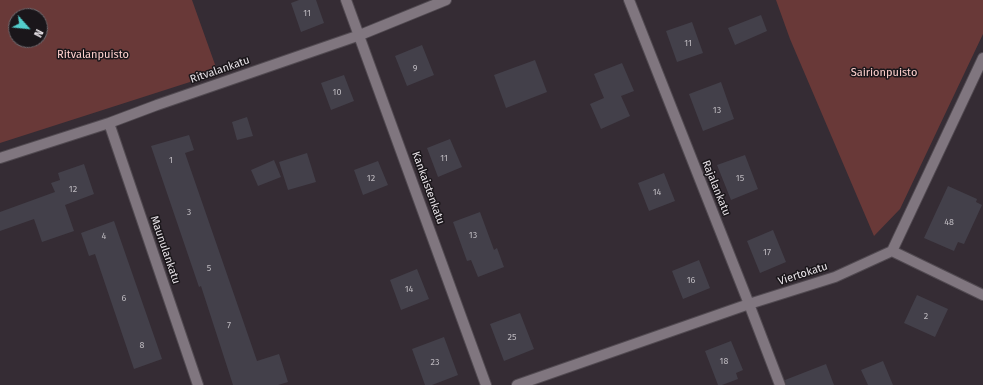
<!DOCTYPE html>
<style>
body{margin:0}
#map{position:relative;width:983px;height:385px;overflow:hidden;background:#352c34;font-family:"Fira Sans",sans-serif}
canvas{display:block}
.north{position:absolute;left:8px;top:8px;width:40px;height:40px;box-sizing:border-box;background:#1a161a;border:1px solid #6c676c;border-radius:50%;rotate:117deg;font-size:11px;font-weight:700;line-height:16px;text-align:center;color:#e6e1e6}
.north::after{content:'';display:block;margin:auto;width:14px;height:18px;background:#53cdcb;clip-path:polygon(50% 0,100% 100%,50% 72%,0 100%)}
</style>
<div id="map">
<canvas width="983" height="385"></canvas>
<div class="north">N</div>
</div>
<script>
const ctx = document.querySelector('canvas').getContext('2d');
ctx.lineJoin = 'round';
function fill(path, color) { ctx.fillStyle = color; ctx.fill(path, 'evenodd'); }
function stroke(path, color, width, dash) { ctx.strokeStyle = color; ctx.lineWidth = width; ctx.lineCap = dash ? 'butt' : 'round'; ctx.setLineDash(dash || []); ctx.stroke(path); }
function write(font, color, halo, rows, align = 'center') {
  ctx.font = font + ' "Fira Sans",sans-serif'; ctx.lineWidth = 3; ctx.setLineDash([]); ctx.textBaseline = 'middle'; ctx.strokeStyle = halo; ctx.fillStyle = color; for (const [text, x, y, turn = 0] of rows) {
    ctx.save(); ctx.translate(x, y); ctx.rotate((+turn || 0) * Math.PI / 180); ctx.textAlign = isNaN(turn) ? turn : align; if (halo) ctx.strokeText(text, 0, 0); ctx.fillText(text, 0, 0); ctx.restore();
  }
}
fill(new Path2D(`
 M 0,0 L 192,0 L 218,73 L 0,143 ZM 16,16 L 40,16 L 40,40 L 16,40 Z
 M 776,0 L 983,0 L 983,34 L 900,209 L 874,236 L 790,39 Z`), '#693938');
fill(new Path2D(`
 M 299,0 L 316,0 L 324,23 L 301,32 L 291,3 Z
 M 761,15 L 767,31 L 735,45 L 728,28 Z
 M 692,22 L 703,53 L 677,62 L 666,31 Z
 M 422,45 L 434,75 L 407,86 L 395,56 Z
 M 535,60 L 547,92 L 506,108 L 494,75 Z
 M 622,63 L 634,91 L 621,96 L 630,116 L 601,129 L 590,104 L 604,98 L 594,74 Z
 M 344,75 L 354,101 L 331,110 L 321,83 Z
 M 721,82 L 734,119 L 703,131 L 689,94 Z
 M 247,117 L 253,136 L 237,140 L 232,122 Z
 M 189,135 L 194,150 L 185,153 L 257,361 L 279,354 L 288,382 L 278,385 L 233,385 L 201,286 L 199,287 L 151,146 Z
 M 450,139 L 462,167 L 438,177 L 427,148 Z
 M 307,153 L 316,182 L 288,190 L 279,162 Z
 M 745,155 L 758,189 L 731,200 L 717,165 Z
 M 274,160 L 281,177 L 258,186 L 251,170 Z
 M 378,161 L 388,185 L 363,195 L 354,170 Z
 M 84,164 L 94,194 L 65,205 L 74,231 L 42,242 L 34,219 L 0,231 L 0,212 L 55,192 L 51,183 L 60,180 L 58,173 Z
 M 664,173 L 675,201 L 649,211 L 638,183 Z
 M 948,186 L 977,199 L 976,202 L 982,205 L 964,244 L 958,242 L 954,251 L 924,238 Z
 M 480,212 L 494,250 L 497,248 L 504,267 L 478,277 L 471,260 L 467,261 L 453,222 Z
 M 114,221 L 162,359 L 134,369 L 95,254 L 89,256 L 81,233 Z
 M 773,230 L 786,262 L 760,273 L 747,241 Z
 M 699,260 L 710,288 L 683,299 L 672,271 Z
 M 417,269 L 429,299 L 401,310 L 390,280 Z
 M 917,295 L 948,309 L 935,337 L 904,323 Z
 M 520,313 L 534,349 L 504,361 L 490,324 Z
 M 444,337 L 458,375 L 432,385 L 425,385 L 412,349 Z
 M 731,341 L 743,370 L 736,373 L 738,379 L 722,385 L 718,385 L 705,351 Z
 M 883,361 L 893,385 L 868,385 L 861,370 Z
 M 826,364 L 834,385 L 786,385 L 785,380 Z`), '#43404a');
const minor = new Path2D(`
 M 346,0 L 486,385
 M 629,0 L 749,304 L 780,385
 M 109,123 L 198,385
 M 0,158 L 109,123 L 157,105 L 360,35 L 446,0
 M 892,251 L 983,295
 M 517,385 L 749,304 L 835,277 L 892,251 L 983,58`);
stroke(minor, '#514a51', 12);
stroke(minor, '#80767f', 10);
write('9px', '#bdb9bf', null, [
 ["11",307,13],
 ["11",688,43],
 ["9",415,68],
 ["10",337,92],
 ["13",717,110],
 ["11",444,158],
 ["1",171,160],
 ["12",371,178],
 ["15",740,178],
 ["12",73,189],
 ["14",657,192],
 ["3",189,212],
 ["48",949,222],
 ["13",473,235],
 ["4",104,236],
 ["17",767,252],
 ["5",209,268],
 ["16",691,280],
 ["14",409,289],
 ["6",124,298],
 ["2",926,316],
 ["7",229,325],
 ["25",512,337],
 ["8",142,345],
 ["18",724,361],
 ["23",435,362]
]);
write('11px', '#ffd1ce', '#1a161a', [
 ["Ritvalanpuisto",93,55],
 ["Sairionpuisto",884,73]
]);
write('11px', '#e6e1e6', '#1a161a', [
 ["Ritvalankatu",220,70,-19],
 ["Kankaistenkatu",428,188,70],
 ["Rajalankatu",716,188,68],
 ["Maunulankatu",165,250,71],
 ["Viertokatu",803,274,-18]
]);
</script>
